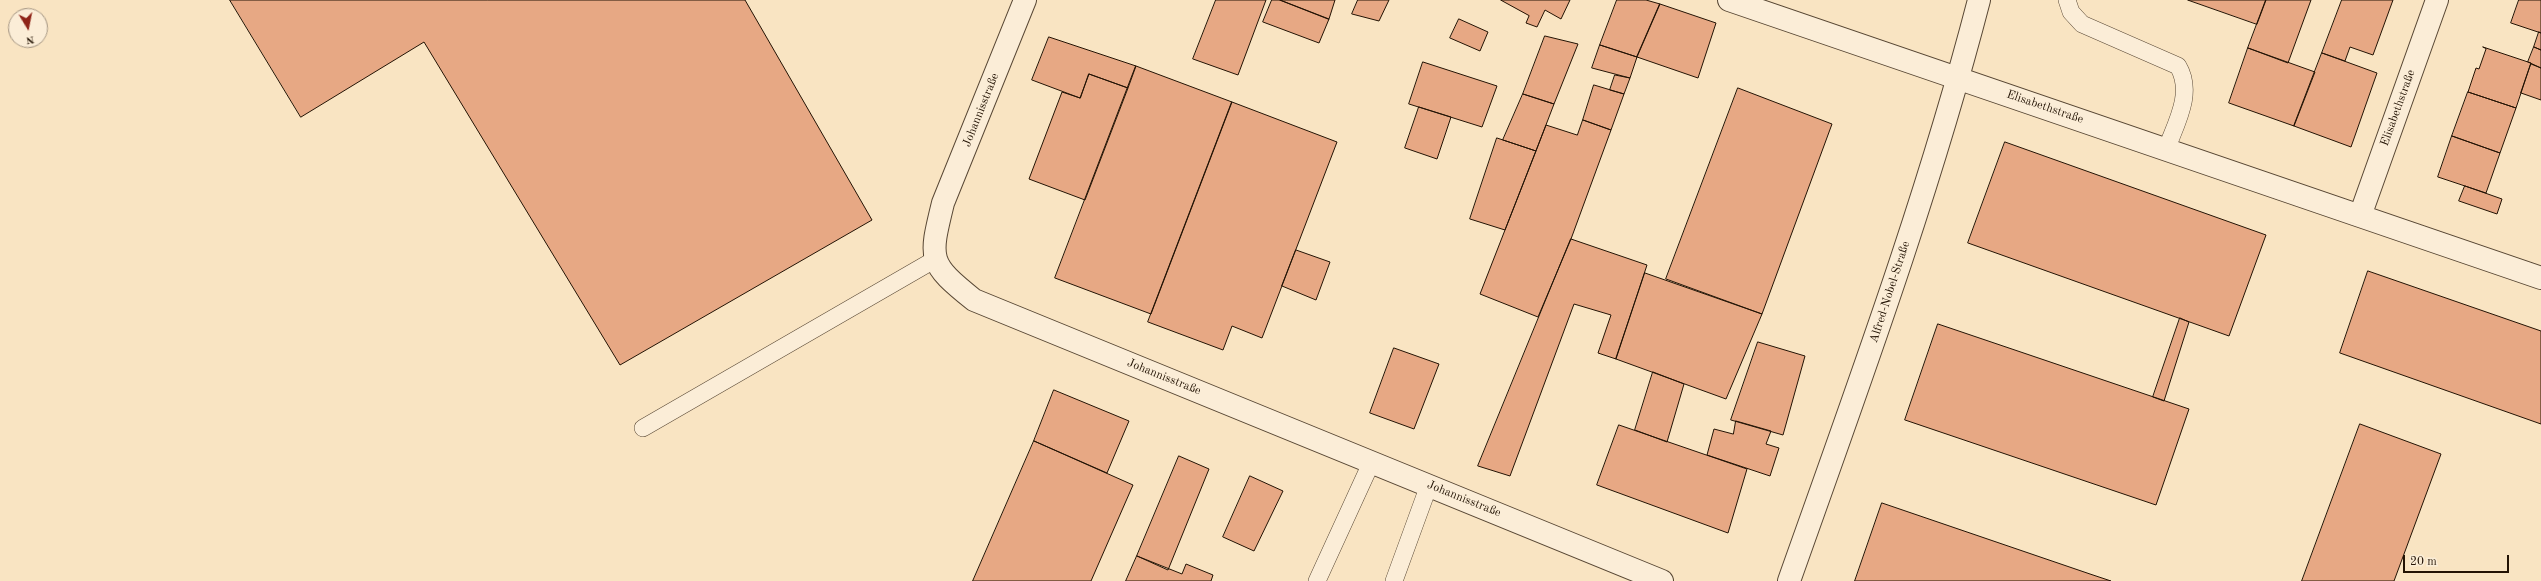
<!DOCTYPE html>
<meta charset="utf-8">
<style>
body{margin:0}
#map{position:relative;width:2541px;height:581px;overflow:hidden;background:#f9e4c2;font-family:"Old Standard TT",serif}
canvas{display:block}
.north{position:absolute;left:8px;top:8px;width:40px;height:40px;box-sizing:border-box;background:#fbedd7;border:1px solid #a59683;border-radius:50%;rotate:170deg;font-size:11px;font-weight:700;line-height:16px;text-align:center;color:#231304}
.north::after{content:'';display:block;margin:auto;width:14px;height:18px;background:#8f2418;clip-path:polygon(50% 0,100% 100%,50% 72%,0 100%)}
.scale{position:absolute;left:2403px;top:555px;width:106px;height:18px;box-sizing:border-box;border:2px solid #231304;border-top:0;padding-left:5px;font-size:12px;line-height:14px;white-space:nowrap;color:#231304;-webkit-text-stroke:3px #fbedd7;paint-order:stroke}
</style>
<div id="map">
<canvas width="2541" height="581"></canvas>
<div class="north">N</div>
<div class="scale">20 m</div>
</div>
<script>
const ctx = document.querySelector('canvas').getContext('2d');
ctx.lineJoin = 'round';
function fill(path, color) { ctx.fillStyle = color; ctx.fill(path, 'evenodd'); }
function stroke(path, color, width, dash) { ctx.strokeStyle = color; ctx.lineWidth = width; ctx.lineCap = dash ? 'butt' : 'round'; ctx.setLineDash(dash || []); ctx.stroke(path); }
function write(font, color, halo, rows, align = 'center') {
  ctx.font = font + ' "Old Standard TT",serif'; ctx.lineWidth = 3; ctx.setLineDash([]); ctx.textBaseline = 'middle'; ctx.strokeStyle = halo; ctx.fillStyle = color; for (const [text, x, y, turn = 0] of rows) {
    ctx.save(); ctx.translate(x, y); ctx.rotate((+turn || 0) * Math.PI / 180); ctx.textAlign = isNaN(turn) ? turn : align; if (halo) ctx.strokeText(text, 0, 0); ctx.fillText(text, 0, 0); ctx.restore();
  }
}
const building = new Path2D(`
 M 230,0 L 745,0 L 872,220 L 620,365 L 424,42 L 301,117 Z
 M 1216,0 L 1266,0 L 1238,75 L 1193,59 Z
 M 1272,0 L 1280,0 L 1329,19 L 1319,43 L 1263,22 Z
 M 1280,0 L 1335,0 L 1329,19 Z
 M 1358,0 L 1389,0 L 1379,21 L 1352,14 Z
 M 1501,0 L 1570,0 L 1561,19 L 1545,10 L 1537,27 L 1526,23 L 1529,16 Z
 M 1617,0 L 1646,0 L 1660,4 L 1637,57 L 1600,45 Z
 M 2188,0 L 2266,0 L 2257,24 Z
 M 2266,0 L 2311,0 L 2288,63 L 2248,48 Z
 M 2342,0 L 2393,0 L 2373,55 L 2350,47 L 2345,61 L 2322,53 Z
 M 2519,0 L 2541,0 L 2541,33 L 2511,23 Z
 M 1660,4 L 1716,23 L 1698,78 L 1637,57 Z
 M 1459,19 L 1488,32 L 1480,51 L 1450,38 Z
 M 2539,32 L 2541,33 L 2541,50 L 2534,47 Z
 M 1545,36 L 1578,44 L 1554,104 L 1523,94 Z
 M 1049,37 L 1136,66 L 1128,88 L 1089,74 L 1080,98 L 1032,80 Z
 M 1600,45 L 1637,57 L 1630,78 L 1592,68 Z
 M 2483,47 L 2531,63 L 2516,108 L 2468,92 L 2476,68 L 2479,69 L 2486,49 Z
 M 2534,47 L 2541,50 L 2541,68 L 2528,62 Z
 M 2248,48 L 2315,72 L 2294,126 L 2229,103 Z
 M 2322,53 L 2377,73 L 2351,147 L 2294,126 Z
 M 1423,62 L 1497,86 L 1482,127 L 1409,104 Z
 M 2531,64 L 2541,68 L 2541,100 L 2521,93 Z
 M 1136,66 L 1232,102 L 1151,314 L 1055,278 Z
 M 1089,74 L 1128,88 L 1085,200 L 1029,179 L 1062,92 L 1080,98 Z
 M 1615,75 L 1630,78 L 1624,94 L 1610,90 Z
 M 1594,85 L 1624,94 L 1611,130 L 1583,120 Z
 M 1738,88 L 1832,124 L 1762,314 L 1666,279 Z
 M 2468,92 L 2516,108 L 2500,153 L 2452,136 Z
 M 1523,94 L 1554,104 L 1536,151 L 1503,140 Z
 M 1232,102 L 1337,142 L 1262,338 L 1232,326 L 1223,350 L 1148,322 Z
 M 1419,107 L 1451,117 L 1437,159 L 1405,148 Z
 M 1583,120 L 1611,130 L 1571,239 L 1538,317 L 1480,294 L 1546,125 L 1577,135 Z
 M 2452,136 L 2500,153 L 2486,193 L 2438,177 Z
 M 1497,138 L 1536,151 L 1505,230 L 1470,219 Z
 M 2005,142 L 2266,235 L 2229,336 L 1968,243 Z
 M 2465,186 L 2502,199 L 2497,214 L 2459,201 Z
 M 1571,239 L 1647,265 L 1616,359 L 1598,353 L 1611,315 L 1574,304 L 1510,476 L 1478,466 Z
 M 1296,250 L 1330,262 L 1316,300 L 1282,286 Z
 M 2368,271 L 2541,331 L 2541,424 L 2340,353 Z
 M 1645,273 L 1762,314 L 1726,399 L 1616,359 Z
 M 2180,318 L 2189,322 L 2164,401 L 2153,397 Z
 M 1938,324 L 2189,409 L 2156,505 L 1905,420 Z
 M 1758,342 L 1805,356 L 1783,435 L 1731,420 Z
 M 1394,348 L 1439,364 L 1414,429 L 1370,413 Z
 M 1653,372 L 1684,384 L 1667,442 L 1635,430 Z
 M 1054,390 L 1129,421 L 1107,473 L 1034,441 Z
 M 1736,421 L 1771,431 L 1766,444 L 1779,448 L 1770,476 L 1707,455 L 1714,429 L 1733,434 Z
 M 2360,424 L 2441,454 L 2394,581 L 2302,581 Z
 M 1619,425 L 1747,469 L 1728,533 L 1597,485 Z
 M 1034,441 L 1133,485 L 1091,581 L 973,581 Z
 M 1179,456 L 1209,469 L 1168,570 L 1137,556 Z
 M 1250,476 L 1283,491 L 1254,551 L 1223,537 Z
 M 1882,503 L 2090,574 L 2111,581 L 1855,581 Z
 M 1137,556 L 1182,574 L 1186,564 L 1213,575 L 1211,581 L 1126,581 Z`);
fill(building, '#e7a884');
stroke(building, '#231304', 1);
const service = new Path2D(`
 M 2067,0 L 2071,12 L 2082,24 L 2178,66 C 2194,93 2176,123 2166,150
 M 643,428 L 934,260
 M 1317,581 L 1372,461
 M 1394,581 L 1429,485`);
const minor = new Path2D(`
 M 1025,0 L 943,203 C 929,260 928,263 974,300 L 1662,581
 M 1729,0 L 2541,278
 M 2360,216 L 2437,0`);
const tertiary = new Path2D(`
 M 1789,581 C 1857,389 1928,197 1979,0`);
stroke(service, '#584734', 18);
stroke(minor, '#584734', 24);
stroke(tertiary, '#584734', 24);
stroke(service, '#fbedd7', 17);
stroke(minor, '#fbedd7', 22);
stroke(tertiary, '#fbedd7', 22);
write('12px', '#231304', '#fbedd7', [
 ["Elisabethstraße",2045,107,19],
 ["Elisabethstraße",2398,108,-70],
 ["Johannisstraße",981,110,-68],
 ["Alfred-Nobel-Straße",1890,292,-72],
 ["Johannisstraße",1164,377,22],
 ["Johannisstraße",1464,499,22]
]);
</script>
